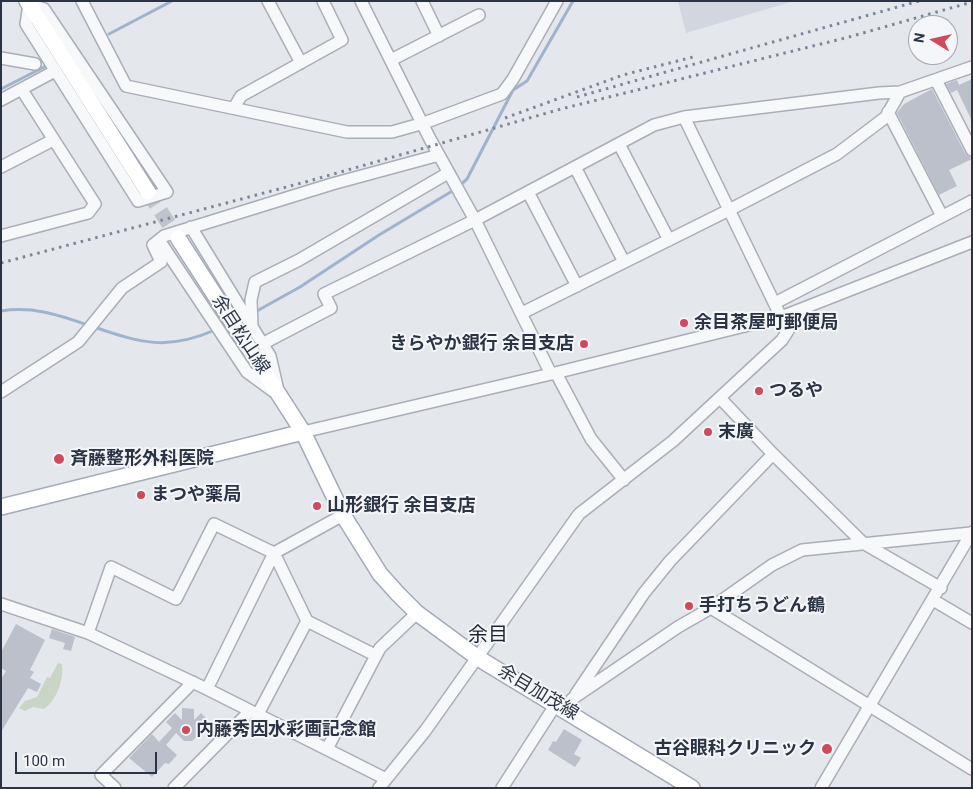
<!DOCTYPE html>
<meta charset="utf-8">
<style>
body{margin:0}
#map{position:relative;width:973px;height:789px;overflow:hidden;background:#e4e7ec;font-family:Roboto,sans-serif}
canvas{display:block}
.frame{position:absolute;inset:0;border:2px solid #2b3445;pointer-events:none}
.north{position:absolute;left:908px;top:15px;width:50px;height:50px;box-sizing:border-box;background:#f4f6f9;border:1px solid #a4a8b1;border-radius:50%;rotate:279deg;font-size:14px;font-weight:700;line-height:20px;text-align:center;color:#2b3445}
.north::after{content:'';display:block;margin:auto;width:18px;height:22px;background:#d1495b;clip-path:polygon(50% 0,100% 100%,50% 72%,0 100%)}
.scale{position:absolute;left:15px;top:752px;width:142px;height:22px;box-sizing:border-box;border:2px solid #2b3445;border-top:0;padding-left:6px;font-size:15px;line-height:18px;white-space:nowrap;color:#2b3445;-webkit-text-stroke:4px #f4f6f9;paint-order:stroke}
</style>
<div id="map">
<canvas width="973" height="789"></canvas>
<div class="frame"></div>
<div class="north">N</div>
<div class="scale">100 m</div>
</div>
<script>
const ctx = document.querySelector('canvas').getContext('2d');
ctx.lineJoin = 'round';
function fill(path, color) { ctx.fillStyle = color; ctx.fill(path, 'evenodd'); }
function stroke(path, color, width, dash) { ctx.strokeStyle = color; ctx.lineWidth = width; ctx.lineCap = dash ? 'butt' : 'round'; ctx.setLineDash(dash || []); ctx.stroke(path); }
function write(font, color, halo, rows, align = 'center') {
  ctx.font = font + ' Roboto,"Noto Sans JP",sans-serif'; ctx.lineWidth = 4; ctx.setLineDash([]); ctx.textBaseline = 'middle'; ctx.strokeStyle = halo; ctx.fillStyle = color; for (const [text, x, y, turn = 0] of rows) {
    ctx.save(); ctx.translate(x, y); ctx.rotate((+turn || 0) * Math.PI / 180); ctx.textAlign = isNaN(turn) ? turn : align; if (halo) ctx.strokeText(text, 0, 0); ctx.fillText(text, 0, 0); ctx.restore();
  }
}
fill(new Path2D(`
 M 678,1 L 794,1 L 686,33 Z`), '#d2d6de');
fill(new Path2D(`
 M 58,663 L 62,664 C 64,679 57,700 44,709 L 33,707 L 25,711 L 19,708 L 25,701 L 37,697 L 47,677 L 50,678 Z`), '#c9d6c5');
stroke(new Path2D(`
 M 109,34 L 172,1
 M 1,89 L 44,67
 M 459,186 L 467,179 L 513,90 L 527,81 L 573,1
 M 1,311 C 33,306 58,315 88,325
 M 255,312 L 300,287 L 379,235 L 454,190
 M 94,327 C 141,343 167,351 215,330`), '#9fb4cc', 3);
fill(new Path2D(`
 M 972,79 L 972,121 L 957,90 L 951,93 L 946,84 L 957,80 L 959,85 Z
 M 932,89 L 965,153 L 972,159 L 949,170 L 957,186 L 939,195 L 897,113 L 904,104 Z
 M 16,624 L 45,640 L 30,670 L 34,672 L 30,678 L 41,684 L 37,692 L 28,688 L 1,732 L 1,679 L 6,671 L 1,668 L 1,652 Z
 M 52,629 L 75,637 L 71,651 L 63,649 L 65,643 L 49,638 Z
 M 182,708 L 194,709 L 194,720 L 201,713 L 211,723 L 192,741 L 184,741 L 176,733 L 166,745 L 177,755 L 169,764 L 165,763 L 152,777 L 129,758 L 152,734 L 159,742 L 172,728 L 166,722 L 175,713 L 182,720 Z
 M 564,729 L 582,740 L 574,754 L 581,758 L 575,767 L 548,750 L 553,741 L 556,742 Z`), '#bbc0ca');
stroke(new Path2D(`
 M 148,192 L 178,238`), '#bfc3cb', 15, [15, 8]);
const minor = new Path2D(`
 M 82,1 L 126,86 L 347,132 L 392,132 L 424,123 L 502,94 L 513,79 L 557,1
 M 268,1 L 301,63
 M 361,1 L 430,139 L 475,220 L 551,374
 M 422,1 L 439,36
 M 29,4 L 44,9 L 167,192 L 138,201 L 26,24 Z
 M 1,58 L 35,64
 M 391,60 L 479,15
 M 936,80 L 972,150
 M 1,100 L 55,71
 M 234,108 L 241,96 L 342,40 L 323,1
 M 888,112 L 942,216
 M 684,117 L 781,317
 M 619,144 L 669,240
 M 1,167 L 53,140
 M 575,167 L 624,262
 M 528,192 L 577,286
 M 191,227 L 270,356 L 277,386
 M 1,236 L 88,213 L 95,204 L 22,90
 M 159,240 L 247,372 L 273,391
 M 775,303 L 972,201
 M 522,313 L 729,210 L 837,154 L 886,117 L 900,92
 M 252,326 L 251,300 L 255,282 L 299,260 L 448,173
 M 262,344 L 331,308 L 324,294 L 475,220 L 654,125 L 684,117 L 879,93 L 900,92 L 972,67
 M 556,373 L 591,439 L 624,480
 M 1,392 L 78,342 L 122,288 L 161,262 L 153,245 L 164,236 L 332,184 L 439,155
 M 720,398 L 773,454 L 863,543 L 941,588
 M 303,432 L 551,374 L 781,317 L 972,242
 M 933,600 L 972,623
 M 1,604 L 88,633 L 207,689 L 386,779
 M 711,608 L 972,769
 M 88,633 L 111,567 L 176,599 L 214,524 L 274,553 L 307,621 L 375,655
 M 207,689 L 274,553 L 343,515
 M 576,694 L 644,593 L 670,561 L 773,454
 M 572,699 L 678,627 L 711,608 L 772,565 L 802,550 L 971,533
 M 257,716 L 307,621
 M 327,749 L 380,648 L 417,613
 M 115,788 L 101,775 L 193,682
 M 174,788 L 249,712
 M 379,788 L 425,731 L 579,514 L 673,441 L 782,340 L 789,329 L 792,313
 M 502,788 L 556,704
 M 821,788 L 972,532`);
const major = new Path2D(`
 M 27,1 L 148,192
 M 178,238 L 303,432 L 343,515 L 380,574 L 398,594 L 417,613 L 478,658 L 692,788
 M 1,507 L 303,432`);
stroke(minor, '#a9aeb7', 14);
stroke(major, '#a3abb8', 18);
stroke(minor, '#f7f8fa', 11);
stroke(major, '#fff', 15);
stroke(new Path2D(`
 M 577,97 L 919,1
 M 505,118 L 623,75 L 693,57
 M 1,263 L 309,181 L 561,109 L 849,37 L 972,2`), '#7d8696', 3, [2.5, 5]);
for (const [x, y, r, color] of [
 [684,323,5,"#d1495b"],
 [584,344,5,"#d1495b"],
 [759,391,5,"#d1495b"],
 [708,432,5,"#d1495b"],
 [59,459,6,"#d1495b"],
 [141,495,5,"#d1495b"],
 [317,506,5,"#d1495b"],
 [689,606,5,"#d1495b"],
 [186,730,5,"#d1495b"],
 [827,749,6,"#d1495b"]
]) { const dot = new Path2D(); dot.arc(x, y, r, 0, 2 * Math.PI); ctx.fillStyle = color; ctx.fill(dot); stroke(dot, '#f4f6f9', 2); }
write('bold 18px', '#2b3445', '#f4f6f9', [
 ["余目茶屋町郵便局",694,323],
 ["きらやか銀行 余目支店",574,344,"right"],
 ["つるや",769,391],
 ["末廣",718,432],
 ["斉藤整形外科医院",70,459],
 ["まつや薬局",151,495],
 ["山形銀行 余目支店",327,506],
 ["手打ちうどん鶴",699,606],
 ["内藤秀因水彩画記念館",196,730],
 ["古谷眼科クリニック",816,749,"right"]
], 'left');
write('18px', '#2b3445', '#f4f6f9', [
 ["余目松山線",240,335,57],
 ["余目加茂線",538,693,31]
]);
write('20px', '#1d2536', '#f4f6f9', [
 ["余目",488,636]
]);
</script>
